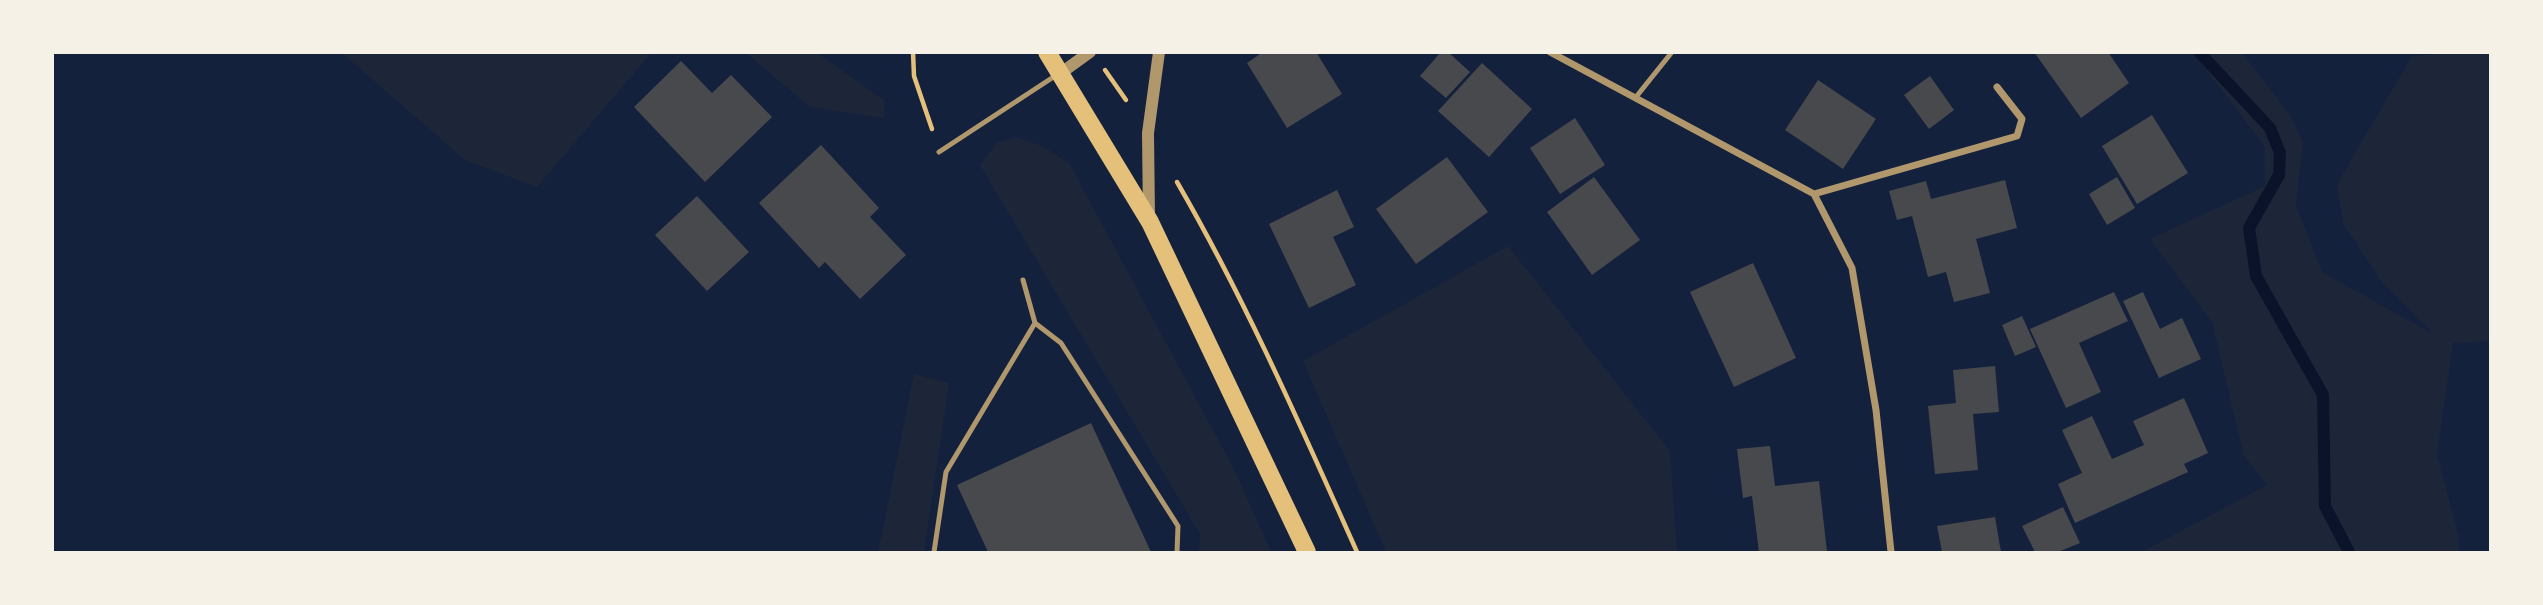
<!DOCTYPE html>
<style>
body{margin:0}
#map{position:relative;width:2543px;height:605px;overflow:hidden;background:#14213d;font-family:"Archivo Narrow",sans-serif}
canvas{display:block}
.frame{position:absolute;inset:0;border:54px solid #f6f1e7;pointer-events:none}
</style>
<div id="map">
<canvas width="2543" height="605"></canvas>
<div class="frame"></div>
</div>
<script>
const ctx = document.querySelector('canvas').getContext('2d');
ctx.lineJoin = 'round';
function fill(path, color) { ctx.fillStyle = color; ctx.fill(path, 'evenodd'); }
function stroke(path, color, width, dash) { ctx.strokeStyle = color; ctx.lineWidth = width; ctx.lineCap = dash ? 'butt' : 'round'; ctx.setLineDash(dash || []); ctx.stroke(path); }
fill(new Path2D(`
 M 342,53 L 650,52 L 651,53 L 537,187 L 465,160 Z
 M 746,53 L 817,53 L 884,100 L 884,118 L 810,107 Z
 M 2449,53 L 2490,53 L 2490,341 L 2453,343 L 2437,455 L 2459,537 L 2459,552 L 2142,552 L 2267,485 L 2244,456 L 2212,322 L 2150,239 L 2265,186 L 2264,145 L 2193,53 L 2242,53 L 2289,114 L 2303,142 L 2296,205 L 2322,272 L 2435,335 L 2381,281 L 2343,223 L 2337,184 L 2412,56 Z
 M 1016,137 L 1042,146 L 1069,163 L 1235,471 L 1271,552 L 1199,552 L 1200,534 L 980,165 L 997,143 Z
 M 1508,246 L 1670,451 L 1677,552 L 1386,552 L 1303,361 Z
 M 914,374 L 949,383 L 924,552 L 878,552 Z`), '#1d2539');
stroke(new Path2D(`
 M 2199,52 L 2270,128 L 2280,153 L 2279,175 L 2249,228 L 2256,276 L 2323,395 L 2325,506 L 2349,552`), '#0b132b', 12);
fill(new Path2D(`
 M 1263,52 L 1316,52 L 1342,94 L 1287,128 L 1247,63 Z
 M 1441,52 L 1448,52 L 1470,72 L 1446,98 L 1420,76 Z
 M 2034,52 L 2108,52 L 2129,83 L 2081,118 Z
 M 681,61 L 712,93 L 731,75 L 772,117 L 705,182 L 634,107 Z
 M 1482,63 L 1532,109 L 1489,157 L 1438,111 Z
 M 1930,76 L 1954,110 L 1929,129 L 1904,95 Z
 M 1818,80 L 1876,119 L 1843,169 L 1785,130 Z
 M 2152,115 L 2188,173 L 2137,204 L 2102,146 Z
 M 1575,118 L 1605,165 L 1560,194 L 1530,148 Z
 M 821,145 L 879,208 L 870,217 L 906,255 L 860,299 L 825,262 L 819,268 L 759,203 Z
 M 1447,157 L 1488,212 L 1416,264 L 1376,209 Z
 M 1594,177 L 1640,240 L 1592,275 L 1547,212 Z
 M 2117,177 L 2135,208 L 2107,225 L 2089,194 Z
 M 2005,180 L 2017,228 L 1976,239 L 1990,293 L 1954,302 L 1946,272 L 1928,277 L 1912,216 L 1897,220 L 1889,191 L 1926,181 L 1931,199 Z
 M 1337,190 L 1354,227 L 1333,237 L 1356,285 L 1309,308 L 1269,224 Z
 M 697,196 L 749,252 L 707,291 L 655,235 Z
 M 1753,263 L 1796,358 L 1734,387 L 1690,292 Z
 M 2114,292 L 2128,321 L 2079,343 L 2101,392 L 2066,408 L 2030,329 Z
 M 2143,292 L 2160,329 L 2182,318 L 2201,359 L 2159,378 L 2123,301 Z
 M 2022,316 L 2036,347 L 2015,356 L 2002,325 Z
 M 1995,366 L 1999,412 L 1973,414 L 1978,470 L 1935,474 L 1928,406 L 1956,403 L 1953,370 Z
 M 2184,398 L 2208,453 L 2184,464 L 2188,472 L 2075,523 L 2058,484 L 2082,473 L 2062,430 L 2092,416 L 2112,459 L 2144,445 L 2133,421 Z
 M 1091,423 L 1151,552 L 988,552 L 957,485 Z
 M 1770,446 L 1775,486 L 1819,481 L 1827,552 L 1759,552 L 1752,496 L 1743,498 L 1737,449 Z
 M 2063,507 L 2080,543 L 2058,552 L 2035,552 L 2022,526 Z
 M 1995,517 L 2001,552 L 1942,552 L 1937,526 Z`), '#48494c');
stroke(new Path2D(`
 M 913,52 L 914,76 L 932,129
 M 1105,70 L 1126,100
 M 1177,182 C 1246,301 1301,427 1357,552`), '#e5c07b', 4.5);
stroke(new Path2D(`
 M 1636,97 L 1672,52
 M 939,152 L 1058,74
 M 1023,280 L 1035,323 L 1061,343 L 1178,526 L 1177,552
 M 934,552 L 946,472 L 1035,323`), '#b1986c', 5);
stroke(new Path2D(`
 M 1550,52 L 1814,194 L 1852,268 L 1876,410 L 1891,552
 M 1814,194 L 2017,136 L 2022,119 L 1997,87`), '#b1986c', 7);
stroke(new Path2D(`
 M 1061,73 L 1090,52
 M 1149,218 L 1148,133 L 1159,52`), '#b1986c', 12);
stroke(new Path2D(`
 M 1047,52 L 1150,222 L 1307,552`), '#e5c07b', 18);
</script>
